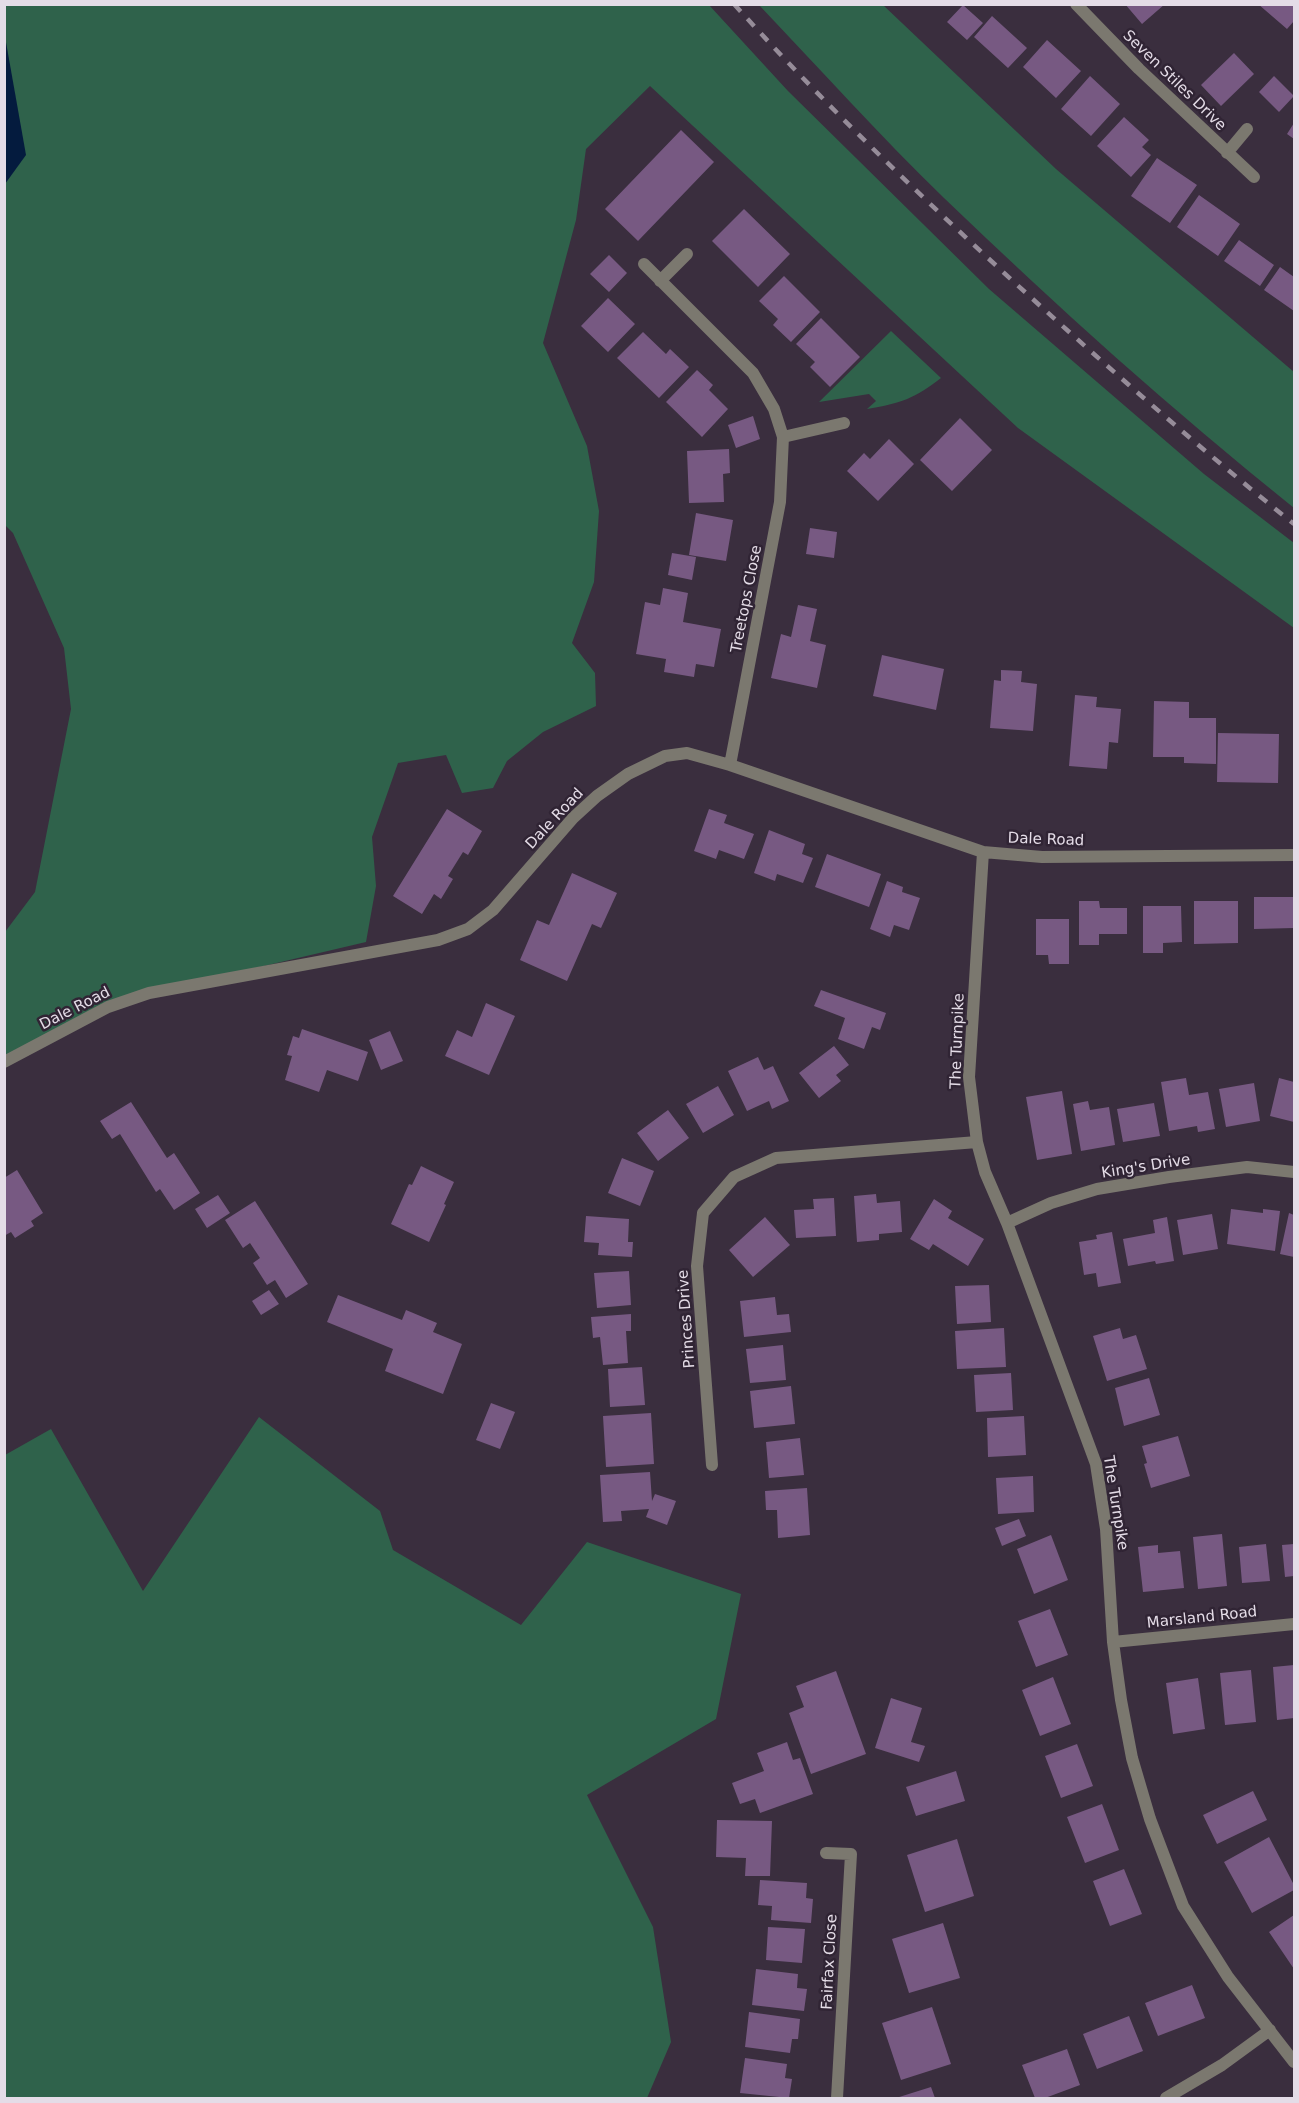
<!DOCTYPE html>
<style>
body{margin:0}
#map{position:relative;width:1299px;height:2103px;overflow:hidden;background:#3a2e3e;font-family:"DejaVu Sans",sans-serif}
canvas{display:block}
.frame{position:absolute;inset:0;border:6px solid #e4dce7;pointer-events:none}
</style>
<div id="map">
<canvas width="1299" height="2103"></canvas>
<div class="frame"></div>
</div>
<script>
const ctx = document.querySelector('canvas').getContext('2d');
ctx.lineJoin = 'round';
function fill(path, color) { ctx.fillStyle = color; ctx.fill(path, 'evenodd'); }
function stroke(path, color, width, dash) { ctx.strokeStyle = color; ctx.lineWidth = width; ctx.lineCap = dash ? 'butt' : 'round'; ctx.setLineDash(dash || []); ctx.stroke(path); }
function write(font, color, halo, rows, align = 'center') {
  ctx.font = font + ' "DejaVu Sans",sans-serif'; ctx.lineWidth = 5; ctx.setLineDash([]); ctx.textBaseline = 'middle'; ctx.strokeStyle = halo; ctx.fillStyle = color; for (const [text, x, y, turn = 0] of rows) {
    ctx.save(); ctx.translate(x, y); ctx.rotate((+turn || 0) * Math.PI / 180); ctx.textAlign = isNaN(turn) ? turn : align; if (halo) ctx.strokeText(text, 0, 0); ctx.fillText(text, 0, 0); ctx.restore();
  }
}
fill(new Path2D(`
 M 5,5 L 709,5 L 788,91 L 989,289 L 1204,474 L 1294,543 L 1294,628 L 1018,428 L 650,86 L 586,149 L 576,220 L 543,343 L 587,446 L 599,511 L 594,582 L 572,643 L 595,673 L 596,706 L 543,732 L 507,761 L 493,788 L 462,793 L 446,755 L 398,763 L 372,837 L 376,886 L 366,942 L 149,993 L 5,1062 L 5,932 L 35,892 L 71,709 L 64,648 L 13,533 L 5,525 Z
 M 759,5 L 883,5 L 1056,169 L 1294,372 L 1294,508 C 1173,411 1056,306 944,198 C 880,136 820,69 759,5 Z
 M 891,331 L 941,378 C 916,398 899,404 867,409 L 876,401 L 869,394 L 819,402 Z
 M 259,1417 L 380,1511 L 393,1550 L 521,1625 L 587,1542 L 741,1594 L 716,1719 L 587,1795 L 653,1927 L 671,2042 L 647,2098 L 5,2098 L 5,1455 L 51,1429 L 143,1591 Z`), '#2f624b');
fill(new Path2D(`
 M 4,31 L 26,155 L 5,184 L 4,184 Z`), '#041b3e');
fill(new Path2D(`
 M 1125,4 L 1165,4 L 1142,24 Z
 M 1258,4 L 1294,4 L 1294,21 L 1287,29 Z
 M 963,5 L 983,23 L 967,40 L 947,22 Z
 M 992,16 L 1027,48 L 1008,68 L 974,37 Z
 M 1047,40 L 1081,71 L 1056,98 L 1023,67 Z
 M 1234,53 L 1254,74 L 1221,106 L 1201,85 Z
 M 1090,76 L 1120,104 L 1091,136 L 1061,109 Z
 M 1274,76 L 1294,96 L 1279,112 L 1259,92 Z
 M 1124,117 L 1149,140 L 1142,147 L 1151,155 L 1131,177 L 1097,146 Z
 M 1294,123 L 1294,139 L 1287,134 Z
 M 681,130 L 714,162 L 638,241 L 605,209 Z
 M 1157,158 L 1197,185 L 1170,223 L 1131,196 Z
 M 1199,195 L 1240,224 L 1218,256 L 1177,227 Z
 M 744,209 L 790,254 L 758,287 L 712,241 Z
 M 1239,240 L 1274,265 L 1260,286 L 1224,261 Z
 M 609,255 L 627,273 L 609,292 L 590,274 Z
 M 1280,267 L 1294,277 L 1294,311 L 1264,290 Z
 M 784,276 L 820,312 L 791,342 L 773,325 L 778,319 L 759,301 Z
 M 608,298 L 635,324 L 608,352 L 581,326 Z
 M 821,318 L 860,357 L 830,387 L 810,367 L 815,362 L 796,344 Z
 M 643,332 L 666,354 L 670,349 L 689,367 L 659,398 L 617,358 Z
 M 697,370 L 713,385 L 709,390 L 728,409 L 702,437 L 666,402 Z
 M 753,416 L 760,439 L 736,448 L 728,425 Z
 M 960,418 L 992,450 L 952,491 L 920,460 Z
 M 889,439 L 914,464 L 878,501 L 847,471 L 864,453 L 870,459 Z
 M 729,449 L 730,473 L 723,474 L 724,502 L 689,503 L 687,451 Z
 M 696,513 L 733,520 L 726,561 L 689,555 Z
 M 810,528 L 837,532 L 834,558 L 806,554 Z
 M 672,553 L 696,557 L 692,580 L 668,575 Z
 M 663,588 L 688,593 L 683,622 L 721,629 L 714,667 L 696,664 L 694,677 L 664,672 L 666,659 L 636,654 L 645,602 L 660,605 Z
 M 798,605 L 817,609 L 810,641 L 826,645 L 817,688 L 771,678 L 781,634 L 791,637 Z
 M 882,655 L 944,669 L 936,710 L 873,696 Z
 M 1001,670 L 1022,671 L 1021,682 L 1037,684 L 1033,731 L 990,728 L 994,680 L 1001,681 Z
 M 1075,695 L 1097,697 L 1096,707 L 1121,709 L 1118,743 L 1109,742 L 1107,769 L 1069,766 Z
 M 1154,701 L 1189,702 L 1189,718 L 1216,718 L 1216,764 L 1184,763 L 1184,757 L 1153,757 Z
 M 1218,733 L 1279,734 L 1278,783 L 1217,782 Z
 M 447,809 L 482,831 L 468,855 L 463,852 L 448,876 L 453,879 L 441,899 L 434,894 L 422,914 L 393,896 Z
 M 709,809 L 727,815 L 724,823 L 754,834 L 744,859 L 719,850 L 716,859 L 694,851 Z
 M 769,830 L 805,844 L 802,854 L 813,858 L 803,883 L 777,874 L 775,881 L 754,873 Z
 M 827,854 L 881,874 L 869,907 L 815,887 Z
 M 572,873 L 617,893 L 601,928 L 592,924 L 567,981 L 520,960 L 537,920 L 549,925 Z
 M 887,881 L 903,887 L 902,892 L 920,898 L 909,930 L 894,925 L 890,937 L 870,929 Z
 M 1254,897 L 1294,897 L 1294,928 L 1254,929 Z
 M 1079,901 L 1099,901 L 1100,908 L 1127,908 L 1127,934 L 1099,934 L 1099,945 L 1079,945 Z
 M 1194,901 L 1238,901 L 1238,943 L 1194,944 Z
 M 1143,906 L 1181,906 L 1182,942 L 1163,943 L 1163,953 L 1143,953 Z
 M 1036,919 L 1069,919 L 1069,964 L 1049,964 L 1048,955 L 1036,955 Z
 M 821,990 L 886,1013 L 880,1030 L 872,1027 L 864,1049 L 838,1039 L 845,1018 L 814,1006 Z
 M 486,1003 L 515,1016 L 489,1075 L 445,1056 L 457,1030 L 472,1037 Z
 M 302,1029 L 368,1052 L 358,1081 L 327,1070 L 319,1092 L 285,1080 L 292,1056 L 287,1055 L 293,1036 L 299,1038 Z
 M 390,1031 L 403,1061 L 381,1070 L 369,1040 Z
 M 834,1046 L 849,1065 L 836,1075 L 841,1081 L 819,1098 L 799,1073 Z
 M 758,1057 L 764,1070 L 773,1066 L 789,1101 L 772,1109 L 769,1101 L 747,1111 L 728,1071 Z
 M 1186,1078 L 1189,1095 L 1208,1092 L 1215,1129 L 1198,1132 L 1197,1126 L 1169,1131 L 1161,1082 Z
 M 1279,1078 L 1294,1082 L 1294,1122 L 1270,1116 Z
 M 1254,1083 L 1260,1121 L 1226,1127 L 1219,1089 Z
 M 718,1086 L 734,1115 L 703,1133 L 686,1104 Z
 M 1062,1091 L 1072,1154 L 1037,1160 L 1026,1097 Z
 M 1088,1101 L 1090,1110 L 1109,1107 L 1115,1145 L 1081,1151 L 1073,1104 Z
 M 131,1102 L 167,1158 L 174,1153 L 200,1193 L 174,1210 L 160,1189 L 156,1192 L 120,1134 L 112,1139 L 100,1121 Z
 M 1154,1103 L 1160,1136 L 1123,1142 L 1117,1109 Z
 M 668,1110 L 689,1138 L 658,1161 L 637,1133 Z
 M 622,1158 L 654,1171 L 640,1206 L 608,1193 Z
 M 421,1166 L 454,1182 L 444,1204 L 446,1205 L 429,1242 L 391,1224 L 409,1184 L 412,1185 Z
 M 17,1170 L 43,1213 L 31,1221 L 34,1226 L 15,1238 L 11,1232 L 4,1236 L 4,1178 Z
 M 876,1194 L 877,1203 L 900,1201 L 902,1232 L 879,1234 L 879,1240 L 857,1242 L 854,1196 Z
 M 218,1195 L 230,1213 L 207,1228 L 195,1209 Z
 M 834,1198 L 836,1236 L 796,1238 L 794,1210 L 814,1209 L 813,1199 Z
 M 934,1199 L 952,1211 L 948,1218 L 984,1239 L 968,1266 L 933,1244 L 929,1250 L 910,1239 Z
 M 255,1201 L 308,1284 L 286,1298 L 275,1280 L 267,1285 L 253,1263 L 260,1258 L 250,1243 L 243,1248 L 225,1220 Z
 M 1231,1209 L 1263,1213 L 1263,1209 L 1280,1211 L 1275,1251 L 1227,1244 Z
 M 1289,1213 L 1294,1215 L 1294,1257 L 1280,1254 Z
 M 1212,1214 L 1218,1249 L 1183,1255 L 1177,1220 Z
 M 586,1216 L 629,1219 L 628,1242 L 633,1242 L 632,1257 L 598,1255 L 599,1243 L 584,1242 Z
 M 765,1217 L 790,1245 L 753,1277 L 729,1250 Z
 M 1167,1217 L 1174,1261 L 1156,1264 L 1155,1261 L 1128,1266 L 1123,1239 L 1155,1233 L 1153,1220 Z
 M 1112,1232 L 1121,1283 L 1098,1287 L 1096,1273 L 1084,1275 L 1079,1242 L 1097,1239 L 1096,1235 Z
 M 629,1271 L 631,1305 L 597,1308 L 594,1273 Z
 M 989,1285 L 991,1322 L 957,1324 L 955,1286 Z
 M 269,1290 L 279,1304 L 261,1315 L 252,1301 Z
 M 338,1295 L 402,1320 L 406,1310 L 437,1323 L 433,1332 L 462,1344 L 443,1394 L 385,1371 L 393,1349 L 327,1322 Z
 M 775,1297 L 777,1315 L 789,1314 L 791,1332 L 744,1337 L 740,1301 Z
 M 631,1314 L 631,1331 L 626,1331 L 628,1363 L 603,1365 L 600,1337 L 593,1338 L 591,1317 Z
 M 1004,1328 L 1006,1367 L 957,1369 L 955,1331 Z
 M 1120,1328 L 1123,1339 L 1136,1335 L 1147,1369 L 1107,1381 L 1093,1336 Z
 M 783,1345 L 786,1380 L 750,1383 L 746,1349 Z
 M 642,1367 L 645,1405 L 610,1407 L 608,1369 Z
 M 1011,1373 L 1013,1410 L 976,1412 L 974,1375 Z
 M 1149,1378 L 1160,1415 L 1124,1426 L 1115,1388 Z
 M 791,1386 L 795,1424 L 754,1428 L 750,1391 Z
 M 491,1403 L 515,1412 L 500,1449 L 476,1440 Z
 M 651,1413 L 654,1464 L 606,1467 L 603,1416 Z
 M 1024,1416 L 1026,1455 L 988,1457 L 987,1418 Z
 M 1178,1436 L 1190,1476 L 1151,1488 L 1144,1464 L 1147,1463 L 1142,1446 Z
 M 800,1438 L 804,1475 L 769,1478 L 766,1442 Z
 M 650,1472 L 652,1501 L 655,1494 L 676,1501 L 667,1525 L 646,1517 L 649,1509 L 621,1511 L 622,1521 L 603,1522 L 600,1475 Z
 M 1033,1476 L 1034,1512 L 998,1514 L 996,1478 Z
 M 807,1488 L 810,1535 L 778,1538 L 777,1510 L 766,1510 L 765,1491 Z
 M 1019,1519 L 1026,1536 L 1002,1546 L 995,1528 Z
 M 1222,1534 L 1227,1586 L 1198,1589 L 1193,1537 Z
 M 1051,1535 L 1068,1580 L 1034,1594 L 1017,1549 Z
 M 1266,1544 L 1270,1581 L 1242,1583 L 1239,1547 Z
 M 1294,1544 L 1294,1576 L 1285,1577 L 1282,1545 Z
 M 1158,1545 L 1158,1553 L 1180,1551 L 1184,1588 L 1143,1592 L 1138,1547 Z
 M 1050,1609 L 1068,1655 L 1036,1667 L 1018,1621 Z
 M 1294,1665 L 1294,1718 L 1277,1720 L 1273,1667 Z
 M 1251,1670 L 1256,1722 L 1225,1725 L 1220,1673 Z
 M 836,1671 L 866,1754 L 811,1774 L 789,1713 L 804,1707 L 796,1686 Z
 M 1053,1677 L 1071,1724 L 1040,1736 L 1022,1690 Z
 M 1198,1678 L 1205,1729 L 1173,1734 L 1166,1683 Z
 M 891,1698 L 922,1708 L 911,1742 L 925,1746 L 919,1762 L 875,1748 Z
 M 787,1742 L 793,1760 L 800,1758 L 813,1794 L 760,1813 L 755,1799 L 740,1804 L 732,1783 L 764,1771 L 757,1753 Z
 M 1077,1744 L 1093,1786 L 1061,1798 L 1045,1756 Z
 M 956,1771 L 965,1801 L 916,1816 L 906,1787 Z
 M 1253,1791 L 1267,1820 L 1217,1844 L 1203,1815 Z
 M 1102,1804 L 1119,1850 L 1085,1863 L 1067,1817 Z
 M 717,1820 L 772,1821 L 770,1876 L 745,1876 L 746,1858 L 716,1857 Z
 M 1269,1837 L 1294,1885 L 1294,1890 L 1252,1913 L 1224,1862 Z
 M 957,1839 L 974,1896 L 925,1912 L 907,1855 Z
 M 1124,1869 L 1142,1914 L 1110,1926 L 1093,1881 Z
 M 760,1880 L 807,1883 L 806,1898 L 813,1899 L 811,1923 L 771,1920 L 772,1906 L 758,1905 Z
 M 1294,1915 L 1294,1969 L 1269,1932 Z
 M 943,1923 L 960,1978 L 909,1993 L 892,1939 Z
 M 768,1927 L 805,1929 L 802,1963 L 766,1960 Z
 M 756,1969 L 798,1974 L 797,1988 L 807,1989 L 804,2011 L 752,2005 Z
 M 1192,1985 L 1205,2018 L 1158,2036 L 1145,2003 Z
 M 932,2007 L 951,2064 L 901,2080 L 882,2023 Z
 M 749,2012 L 800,2019 L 798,2039 L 792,2039 L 790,2053 L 745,2047 Z
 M 1129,2016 L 1143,2051 L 1097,2069 L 1083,2034 Z
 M 1067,2049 L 1080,2085 L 1045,2098 L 1035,2098 L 1022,2065 Z
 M 745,2058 L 787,2064 L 785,2078 L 792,2079 L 789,2098 L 740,2093 Z
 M 931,2087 L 935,2098 L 896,2098 Z`), '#775982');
stroke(new Path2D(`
 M 1076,4 L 1139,69 L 1254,177
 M 1227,153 L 1247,129
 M 644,264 L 753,373 L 774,409 L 783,437 L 780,502 L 730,765
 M 660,281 L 687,254
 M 783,437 L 844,423
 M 983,852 L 969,1077 L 977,1142 L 985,1172 L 1007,1223 L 1096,1464 L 1106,1529 L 1113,1642 L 1121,1700 L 1132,1758 L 1150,1819 L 1183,1906 L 1228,1977 L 1294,2062
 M 4,1062 L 108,1007 L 149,993 L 438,940 L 468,929 L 493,910 L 573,818 L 597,796 L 628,774 L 665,756 L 687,753 L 730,765 L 983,852 L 1042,857 L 1294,855
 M 1007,1223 L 1051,1203 L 1097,1189 L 1169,1177 L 1247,1167 L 1294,1172
 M 712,1465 L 697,1266 L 703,1213 L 734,1177 L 776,1158 L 977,1142
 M 1113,1642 L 1294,1624
 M 826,1853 L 851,1854 L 837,2098
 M 1166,2098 L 1222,2065 L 1270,2030`), '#7b786f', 12);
stroke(new Path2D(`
 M 734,4 C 822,102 917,193 1014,282 C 1105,365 1198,447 1294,524`), '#968c99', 4.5, [10, 10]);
write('15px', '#e4dce7', '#302434', [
 ["Seven Stiles Drive",1174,81,44],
 ["Treetops Close",747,599,-79],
 ["Dale Road",555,819,-47],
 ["Dale Road",1046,840,2],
 ["Dale Road",75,1009,-27],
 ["The Turnpike",958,1041,-88],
 ["King's Drive",1146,1167,-9],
 ["Princes Drive",687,1319,-94],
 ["The Turnpike",1115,1503,81],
 ["Marsland Road",1202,1618,-6],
 ["Fairfax Close",830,1962,-87]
]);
</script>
